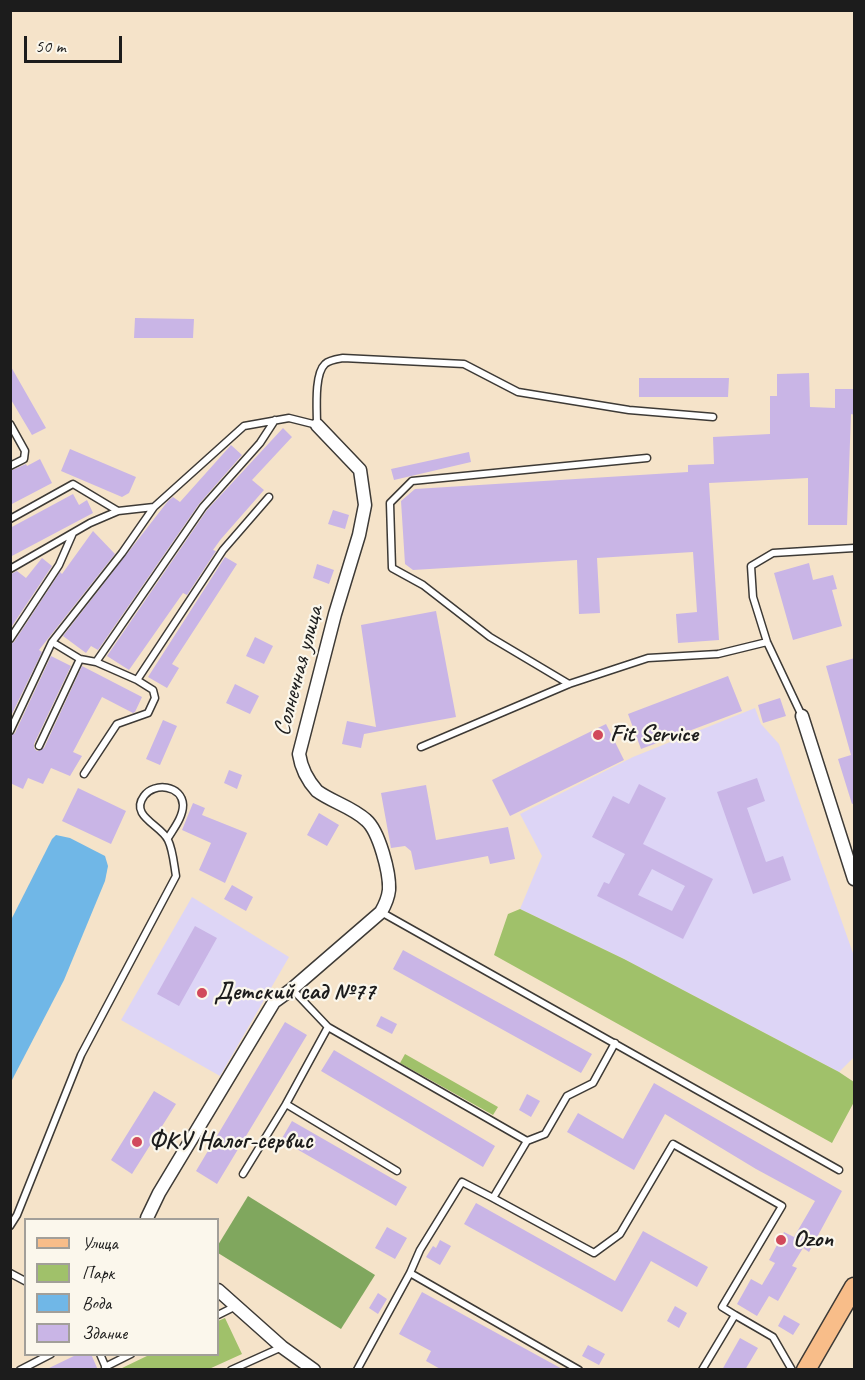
<!DOCTYPE html>
<meta charset="utf-8">
<style>
body{margin:0}
#map{position:relative;width:865px;height:1380px;overflow:hidden;background:#f5e3c9;font-family:Caveat,sans-serif}
canvas{display:block}
.frame{position:absolute;inset:0;border:12px solid #1c1c1c;pointer-events:none}
.legend{position:absolute;left:24px;top:1218px;width:195px;height:138px;box-sizing:border-box;background:#fbf7ec;border:2px solid #a29f99;margin:0;padding:8px 10px;list-style:none;font-size:18px;color:#1c1c1c}
.legend li{display:flex;align-items:center;gap:12px;height:30px}
.legend b{width:30px;border:2px solid #a29f99}
.scale{position:absolute;left:24px;top:36px;width:98px;height:27px;box-sizing:border-box;border:3px solid #1c1c1c;border-top:0;padding-left:8px;font-size:18px;line-height:21px;white-space:nowrap;color:#1c1c1c;-webkit-text-stroke:4px #fbf7ec;paint-order:stroke}
</style>
<div id="map">
<canvas width="865" height="1380"></canvas>
<div class="frame"></div>
<ul class="legend">
<li><b style="height:8px;background:#f8bd89"></b>Улица</li>
<li><b style="height:16px;background:#a0c16a"></b>Парк</li>
<li><b style="height:16px;background:#70b7e7"></b>Вода</li>
<li><b style="height:16px;background:#c9b5e6"></b>Здание</li>
</ul>
<div class="scale">50 m</div>
</div>
<script>
const ctx = document.querySelector('canvas').getContext('2d');
ctx.lineJoin = 'round';
function fill(path, color) { ctx.fillStyle = color; ctx.fill(path, 'evenodd'); }
function stroke(path, color, width, dash) { ctx.strokeStyle = color; ctx.lineWidth = width; ctx.lineCap = dash ? 'butt' : 'round'; ctx.setLineDash(dash || []); ctx.stroke(path); }
function write(font, color, halo, rows, align = 'center') {
  ctx.font = font + ' Caveat,sans-serif'; ctx.lineWidth = 4.5; ctx.setLineDash([]); ctx.textBaseline = 'middle'; ctx.strokeStyle = halo; ctx.fillStyle = color; for (const [text, x, y, turn = 0] of rows) {
    ctx.save(); ctx.translate(x, y); ctx.rotate((+turn || 0) * Math.PI / 180); ctx.textAlign = isNaN(turn) ? turn : align; if (halo) ctx.strokeText(text, 0, 0); ctx.fillText(text, 0, 0); ctx.restore();
  }
}
fill(new Path2D(`
 M 755,708 L 761,724 L 779,744 L 854,956 L 854,1057 L 839,1072 L 624,959 L 520,909 L 542,856 L 520,814 L 633,757 Z
 M 192,897 L 289,957 L 220,1076 L 121,1020 Z`), '#ddd5f6');
fill(new Path2D(`
 M 520,909 L 624,959 L 839,1072 L 854,1082 L 854,1102 L 832,1143 L 494,955 L 508,914 Z
 M 405,1054 L 498,1107 L 493,1115 L 400,1063 Z
 M 225,1318 L 242,1354 L 209,1369 L 120,1369 L 149,1355 L 218,1354 L 218,1321 Z`), '#a0c16a');
fill(new Path2D(`
 M 248,1196 L 375,1275 L 341,1329 L 218,1253 L 218,1245 Z`), '#80a75e');
fill(new Path2D(`
 M 56,835 L 70,838 L 105,856 L 108,866 L 105,881 L 64,980 L 11,1082 L 11,920 L 52,839 Z`), '#70b7e7');
fill(new Path2D(`
 M 135,318 L 194,319 L 193,338 L 134,338 Z
 M 10,365 L 46,428 L 32,435 L 10,398 Z
 M 809,373 L 810,407 L 835,408 L 835,389 L 855,389 L 855,415 L 851,414 L 847,525 L 808,525 L 808,478 L 709,483 L 719,640 L 678,643 L 676,614 L 697,612 L 693,552 L 597,558 L 600,613 L 579,614 L 577,560 L 413,570 L 405,564 L 401,501 L 415,489 L 688,472 L 688,465 L 714,464 L 713,437 L 770,434 L 770,396 L 777,396 L 777,374 Z
 M 639,378 L 729,378 L 728,397 L 639,397 Z
 M 283,428 L 292,437 L 252,480 L 264,490 L 221,539 L 213,550 L 216,551 L 187,595 L 183,593 L 129,670 L 107,656 L 207,510 Z
 M 231,445 L 242,455 L 199,504 L 98,650 L 91,646 L 86,653 L 63,636 L 168,501 L 173,497 L 180,502 Z
 M 70,449 L 136,477 L 129,493 L 122,497 L 61,471 Z
 M 469,452 L 471,462 L 394,480 L 391,469 Z
 M 40,459 L 52,483 L 10,505 L 10,471 L 26,464 L 27,466 Z
 M 73,494 L 79,505 L 87,500 L 93,513 L 10,557 L 10,528 Z
 M 333,510 L 349,515 L 345,529 L 328,524 Z
 M 93,531 L 115,554 L 39,650 L 42,652 L 10,718 L 10,644 L 14,642 L 60,572 L 62,574 Z
 M 225,557 L 237,564 L 172,664 L 179,668 L 167,688 L 148,677 Z
 M 42,558 L 52,566 L 10,629 L 11,574 L 17,571 L 26,578 Z
 M 809,563 L 813,580 L 833,575 L 837,589 L 832,590 L 842,626 L 793,640 L 774,573 Z
 M 317,564 L 334,570 L 329,584 L 313,578 Z
 M 436,611 L 456,717 L 364,734 L 361,748 L 342,744 L 347,721 L 376,727 L 361,625 Z
 M 255,637 L 273,646 L 264,664 L 246,656 Z
 M 51,656 L 71,666 L 34,744 L 34,748 L 37,751 L 44,748 L 82,666 L 142,697 L 135,712 L 133,713 L 102,697 L 73,752 L 82,756 L 70,776 L 51,768 L 43,784 L 28,778 L 23,789 L 10,783 L 10,736 L 15,733 Z
 M 855,658 L 855,803 L 852,804 L 838,759 L 851,755 L 826,666 Z
 M 728,676 L 742,711 L 641,749 L 628,714 Z
 M 235,684 L 259,696 L 250,714 L 226,703 Z
 M 780,698 L 786,716 L 763,723 L 758,705 Z
 M 163,720 L 177,726 L 160,765 L 146,759 Z
 M 606,724 L 624,760 L 510,816 L 492,780 Z
 M 229,770 L 242,775 L 237,789 L 224,783 Z
 M 757,778 L 765,801 L 747,808 L 766,862 L 783,856 L 791,880 L 753,894 L 717,792 Z
 M 639,784 L 666,798 L 643,844 L 713,879 L 683,939 L 597,896 L 604,882 L 609,884 L 625,854 L 592,837 L 613,796 L 629,804 ZM 652,869 L 685,886 L 672,911 L 638,895 Z
 M 426,785 L 436,840 L 508,827 L 515,859 L 490,864 L 488,856 L 415,870 L 411,851 L 405,846 L 391,848 L 381,793 Z
 M 78,788 L 126,811 L 111,844 L 62,821 Z
 M 193,803 L 205,808 L 202,815 L 247,833 L 225,883 L 199,870 L 211,843 L 182,830 Z
 M 319,813 L 339,825 L 327,846 L 307,835 Z
 M 232,885 L 253,897 L 246,911 L 224,899 Z
 M 195,926 L 217,938 L 179,1006 L 157,994 Z
 M 403,950 L 592,1054 L 581,1073 L 393,969 Z
 M 381,1016 L 397,1024 L 392,1034 L 376,1026 Z
 M 285,1022 L 307,1035 L 217,1184 L 196,1171 Z
 M 334,1050 L 495,1146 L 483,1167 L 321,1071 Z
 M 654,1083 L 842,1191 L 809,1252 L 803,1248 L 792,1266 L 797,1268 L 778,1301 L 769,1296 L 757,1316 L 737,1304 L 751,1279 L 762,1285 L 775,1263 L 769,1260 L 784,1232 L 794,1237 L 815,1201 L 756,1169 L 665,1114 L 634,1170 L 567,1132 L 578,1113 L 623,1139 Z
 M 154,1091 L 176,1104 L 132,1174 L 111,1160 Z
 M 527,1094 L 540,1101 L 531,1117 L 519,1110 Z
 M 292,1121 L 407,1187 L 396,1206 L 281,1140 Z
 M 476,1203 L 615,1281 L 643,1231 L 708,1267 L 697,1287 L 651,1261 L 622,1312 L 464,1224 Z
 M 387,1227 L 407,1238 L 395,1259 L 375,1248 Z
 M 440,1240 L 451,1246 L 440,1265 L 426,1257 L 433,1246 L 436,1248 Z
 M 422,1292 L 564,1370 L 442,1370 L 426,1361 L 431,1351 L 399,1334 Z
 M 378,1293 L 387,1299 L 378,1314 L 369,1308 Z
 M 675,1306 L 687,1313 L 679,1328 L 667,1321 Z
 M 784,1315 L 800,1324 L 793,1335 L 778,1326 Z
 M 740,1338 L 758,1348 L 745,1370 L 722,1370 Z
 M 588,1345 L 605,1354 L 599,1365 L 582,1356 Z
 M 78,1354 L 91,1354 L 98,1370 L 45,1370 Z`), '#c9b5e6');
const lane = new Path2D(`
 M 10,424 L 25,451 L 24,459 L 10,466
 M 10,519 L 73,484 L 118,511
 M 10,569 L 90,523 L 118,511 L 154,507
 M 10,639 L 59,565 L 73,533
 M 52,642 L 80,659 L 96,662 L 137,680 L 153,690 L 155,698 L 148,713 L 117,724 L 84,774
 M 96,662 L 203,507 L 260,443 L 275,420
 M 137,680 L 223,550 L 269,497
 M 569,684 L 490,637 L 423,585 L 392,568 L 390,503 L 412,481 L 647,458
 M 802,716 L 767,642 L 753,597 L 751,566 L 773,553 L 854,548
 M 10,731 L 52,642 L 122,553 L 154,507 L 244,426 L 289,418 L 317,425 C 317,410 314,374 325,364 C 329,360 337,359 343,358 L 464,364 L 518,392 L 629,410 L 713,417
 M 39,746 L 80,659
 M 421,747 L 569,684 L 648,658 L 718,654 L 767,642
 M 381,912 L 839,1170
 M 292,989 L 328,1027 L 527,1141
 M 328,1027 L 286,1104 L 397,1171
 M 243,1174 L 286,1104
 M 493,1198 L 594,1253 L 620,1234 L 673,1144 L 782,1206 L 722,1307 L 735,1315 L 702,1370
 M 10,1226 L 17,1215 L 81,1055 L 176,876 C 174,865 173,850 168,840 C 161,825 129,816 144,796 C 154,782 182,785 183,805 C 183,817 174,828 168,838
 M 10,1273 L 25,1281
 M 410,1273 L 579,1370
 M 218,1315 L 236,1306
 M 735,1315 L 773,1337 L 792,1370
 M 100,1354 L 106,1368
 M 105,1367 L 131,1354
 M 20,1370 L 51,1354
 M 231,1370 L 282,1347
 M 357,1370 L 410,1273 L 420,1250 L 462,1182 L 493,1198 L 527,1141 L 545,1134 L 567,1096 L 593,1083 L 615,1043`);
const street = new Path2D(`
 M 802,716 L 854,879
 M 148,1220 L 147,1218 L 159,1193 L 274,1002 L 292,989 L 381,912 C 385,905 388,899 389,890 C 390,873 379,831 366,820 C 352,807 332,802 317,791 C 308,781 301,767 299,754 L 335,614 L 359,535 L 365,505 L 360,470 L 317,425
 M 218,1290 L 282,1347 L 314,1370`);
const primary = new Path2D(`
 M 806,1370 L 854,1287`);
stroke(lane, '#3d3a36', 9);
stroke(street, '#3d3a36', 15);
stroke(primary, '#3d3a36', 21);
stroke(lane, '#fff', 6);
stroke(street, '#fff', 12);
stroke(primary, '#f8bd89', 18);
for (const [x, y, r, color] of [
 [598,735,6,"#d1495b"],
 [202,993,6,"#d1495b"],
 [137,1142,6,"#d1495b"],
 [781,1240,6,"#d1495b"]
]) { const dot = new Path2D(); dot.arc(x, y, r, 0, 2 * Math.PI); ctx.fillStyle = color; ctx.fill(dot); stroke(dot, '#fbf7ec', 2); }
write('24px', '#1c1c1c', '#fbf7ec', [
 ["Солнечная улица",299,671,-75]
]);
write('bold 24px', '#1c1c1c', '#fbf7ec', [
 ["Fit Service",610,735],
 ["Детский сад №77",214,993],
 ["ФКУ Налог-сервис",149,1142],
 ["Ozon",793,1240]
], 'left');
</script>
